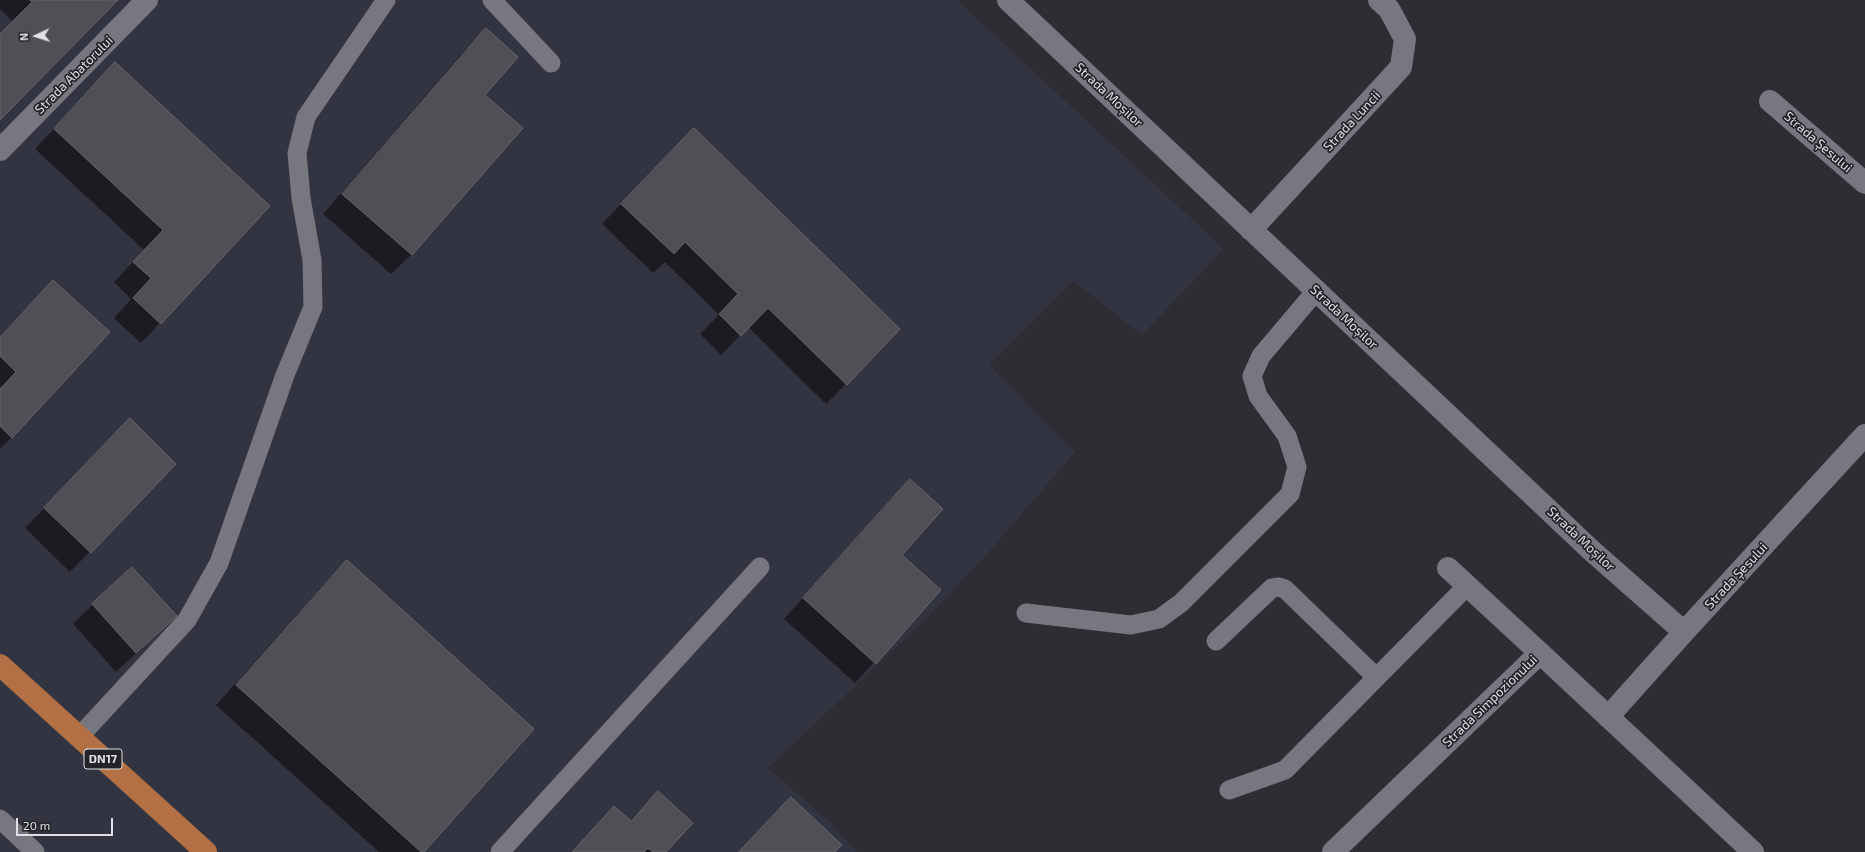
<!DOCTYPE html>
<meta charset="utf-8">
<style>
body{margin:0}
#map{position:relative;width:1865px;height:852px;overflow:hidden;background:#2c2e34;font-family:"Exo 2",sans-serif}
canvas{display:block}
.north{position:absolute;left:16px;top:16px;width:40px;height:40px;-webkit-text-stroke:3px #23242a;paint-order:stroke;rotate:266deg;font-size:11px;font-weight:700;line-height:16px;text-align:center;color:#e0e1e5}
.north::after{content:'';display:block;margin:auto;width:14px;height:18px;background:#e0e1e5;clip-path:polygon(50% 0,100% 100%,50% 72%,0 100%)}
.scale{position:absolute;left:16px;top:818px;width:97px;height:18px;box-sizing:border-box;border:2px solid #e0e1e5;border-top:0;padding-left:5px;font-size:12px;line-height:14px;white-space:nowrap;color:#e0e1e5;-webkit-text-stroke:3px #23242a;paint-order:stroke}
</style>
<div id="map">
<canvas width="1865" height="852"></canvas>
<div class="north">N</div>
<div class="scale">20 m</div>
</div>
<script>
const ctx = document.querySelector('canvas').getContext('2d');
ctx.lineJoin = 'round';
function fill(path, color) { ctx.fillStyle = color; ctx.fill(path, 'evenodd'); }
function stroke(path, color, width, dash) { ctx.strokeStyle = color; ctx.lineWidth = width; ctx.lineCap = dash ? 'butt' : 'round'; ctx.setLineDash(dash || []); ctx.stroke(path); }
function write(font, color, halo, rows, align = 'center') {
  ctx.font = font + ' "Exo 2",sans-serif'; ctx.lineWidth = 3.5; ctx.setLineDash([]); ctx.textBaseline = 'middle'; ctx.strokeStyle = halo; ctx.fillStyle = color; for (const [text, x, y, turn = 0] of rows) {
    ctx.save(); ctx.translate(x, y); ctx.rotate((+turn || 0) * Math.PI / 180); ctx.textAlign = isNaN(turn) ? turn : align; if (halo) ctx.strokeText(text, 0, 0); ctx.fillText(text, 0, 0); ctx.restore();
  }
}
fill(new Path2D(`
 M 0,0 L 957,0 L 1224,249 L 1142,335 L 1073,281 L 989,365 L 1075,452 L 989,552 L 924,621 L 768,768 L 831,823 L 857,852 L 0,852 Z`), '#323541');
fill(new Path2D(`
 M 0,0 L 117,0 L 0,118 L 0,35 L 13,22 L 0,9 Z
 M 486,30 L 483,95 L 521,128 L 411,255 L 391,274 L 323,214 L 466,49 Z
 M 115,63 L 269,206 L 141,343 L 114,318 L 131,299 L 114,282 L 144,250 L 35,149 Z
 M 674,149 L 846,384 L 826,404 L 748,327 L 721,355 L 700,334 L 719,315 L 665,262 L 653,273 L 602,224 Z
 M 53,281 L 12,437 L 0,449 L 0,338 Z
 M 110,440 L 175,464 L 70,572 L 25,528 Z
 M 910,480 L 901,555 L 940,590 L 855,683 L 784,619 L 890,500 Z
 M 347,561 L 422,852 L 379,852 L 216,705 L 327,581 Z
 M 93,604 L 176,616 L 116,672 L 73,624 Z
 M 658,792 L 665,852 L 571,852 L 614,807 L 630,821 Z`), '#0007');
const building = new Path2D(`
 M 30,0 L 118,0 L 0,120 L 0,34 L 32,2 Z
 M 486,28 L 518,57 L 485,95 L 523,128 L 412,255 L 342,194 Z
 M 115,62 L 270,206 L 161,324 L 133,298 L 151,278 L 133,262 L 163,230 L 54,129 Z
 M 694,128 L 900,329 L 847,385 L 768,308 L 741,336 L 719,314 L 738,294 L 685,242 L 674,254 L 621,204 Z
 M 53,280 L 110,332 L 12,438 L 0,426 L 0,389 L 16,372 L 0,356 L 0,338 Z
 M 130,418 L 176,464 L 91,553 L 44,508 Z
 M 910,479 L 943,509 L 902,555 L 941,590 L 876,664 L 803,598 Z
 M 347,560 L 534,729 L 424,852 L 421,852 L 236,685 Z
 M 132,567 L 177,616 L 136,653 L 92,604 Z
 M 658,791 L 693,823 L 666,852 L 653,852 L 648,848 L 644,852 L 572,852 L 614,806 L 631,821 Z
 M 791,797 L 842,845 L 835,852 L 739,852 Z`);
fill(building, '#4e5056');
stroke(building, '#64666d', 1);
stroke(new Path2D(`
 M 492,0 L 551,63
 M 1026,613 L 1131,625 L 1159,619 L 1181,603 L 1290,494 L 1297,467 L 1287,436 L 1258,396 L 1252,376 L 1261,356 L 1316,291
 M 1216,641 L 1272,588 L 1279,587 L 1285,589 L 1376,677
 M 79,737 L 187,620 L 219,563 L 285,375 L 313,307 L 312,260 L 301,198 L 297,153 L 306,117 L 386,0
 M 1229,790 L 1285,770 L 1467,586
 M 0,819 L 35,852
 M 500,852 L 760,567`), '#77787f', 19);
stroke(new Path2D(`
 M 1008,0 L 1592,551 L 1684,632
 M 1770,101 L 1865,183
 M 0,150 L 147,0
 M 1251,230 L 1401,67 L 1405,39 L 1389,9 L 1379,0
 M 1448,568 L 1540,653
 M 1608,717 L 1684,632 L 1865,435
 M 1333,852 L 1540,653 L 1753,852`), '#77787f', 22);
stroke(new Path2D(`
 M 0,665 L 206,852`), '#b37044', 22);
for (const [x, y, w] of [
 [103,759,38]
]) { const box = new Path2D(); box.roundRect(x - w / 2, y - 10, w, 20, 3); ctx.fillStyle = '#23242a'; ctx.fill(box); stroke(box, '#e0e1e5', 1); }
write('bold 12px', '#e0e1e5', null, [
 ["DN17",103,759]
]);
write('13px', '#e0e1e5', '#23242a', [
 ["Strada Abatorului",74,75,-45],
 ["Strada Moșilor",1109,95,43],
 ["Strada Luncii",1352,121,-47],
 ["Strada Șesului",1818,142,41],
 ["Strada Moșilor",1344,317,43],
 ["Strada Moșilor",1581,539,43],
 ["Strada Șesului",1736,576,-47],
 ["Strada Simpozionului",1490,701,-44]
]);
</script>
